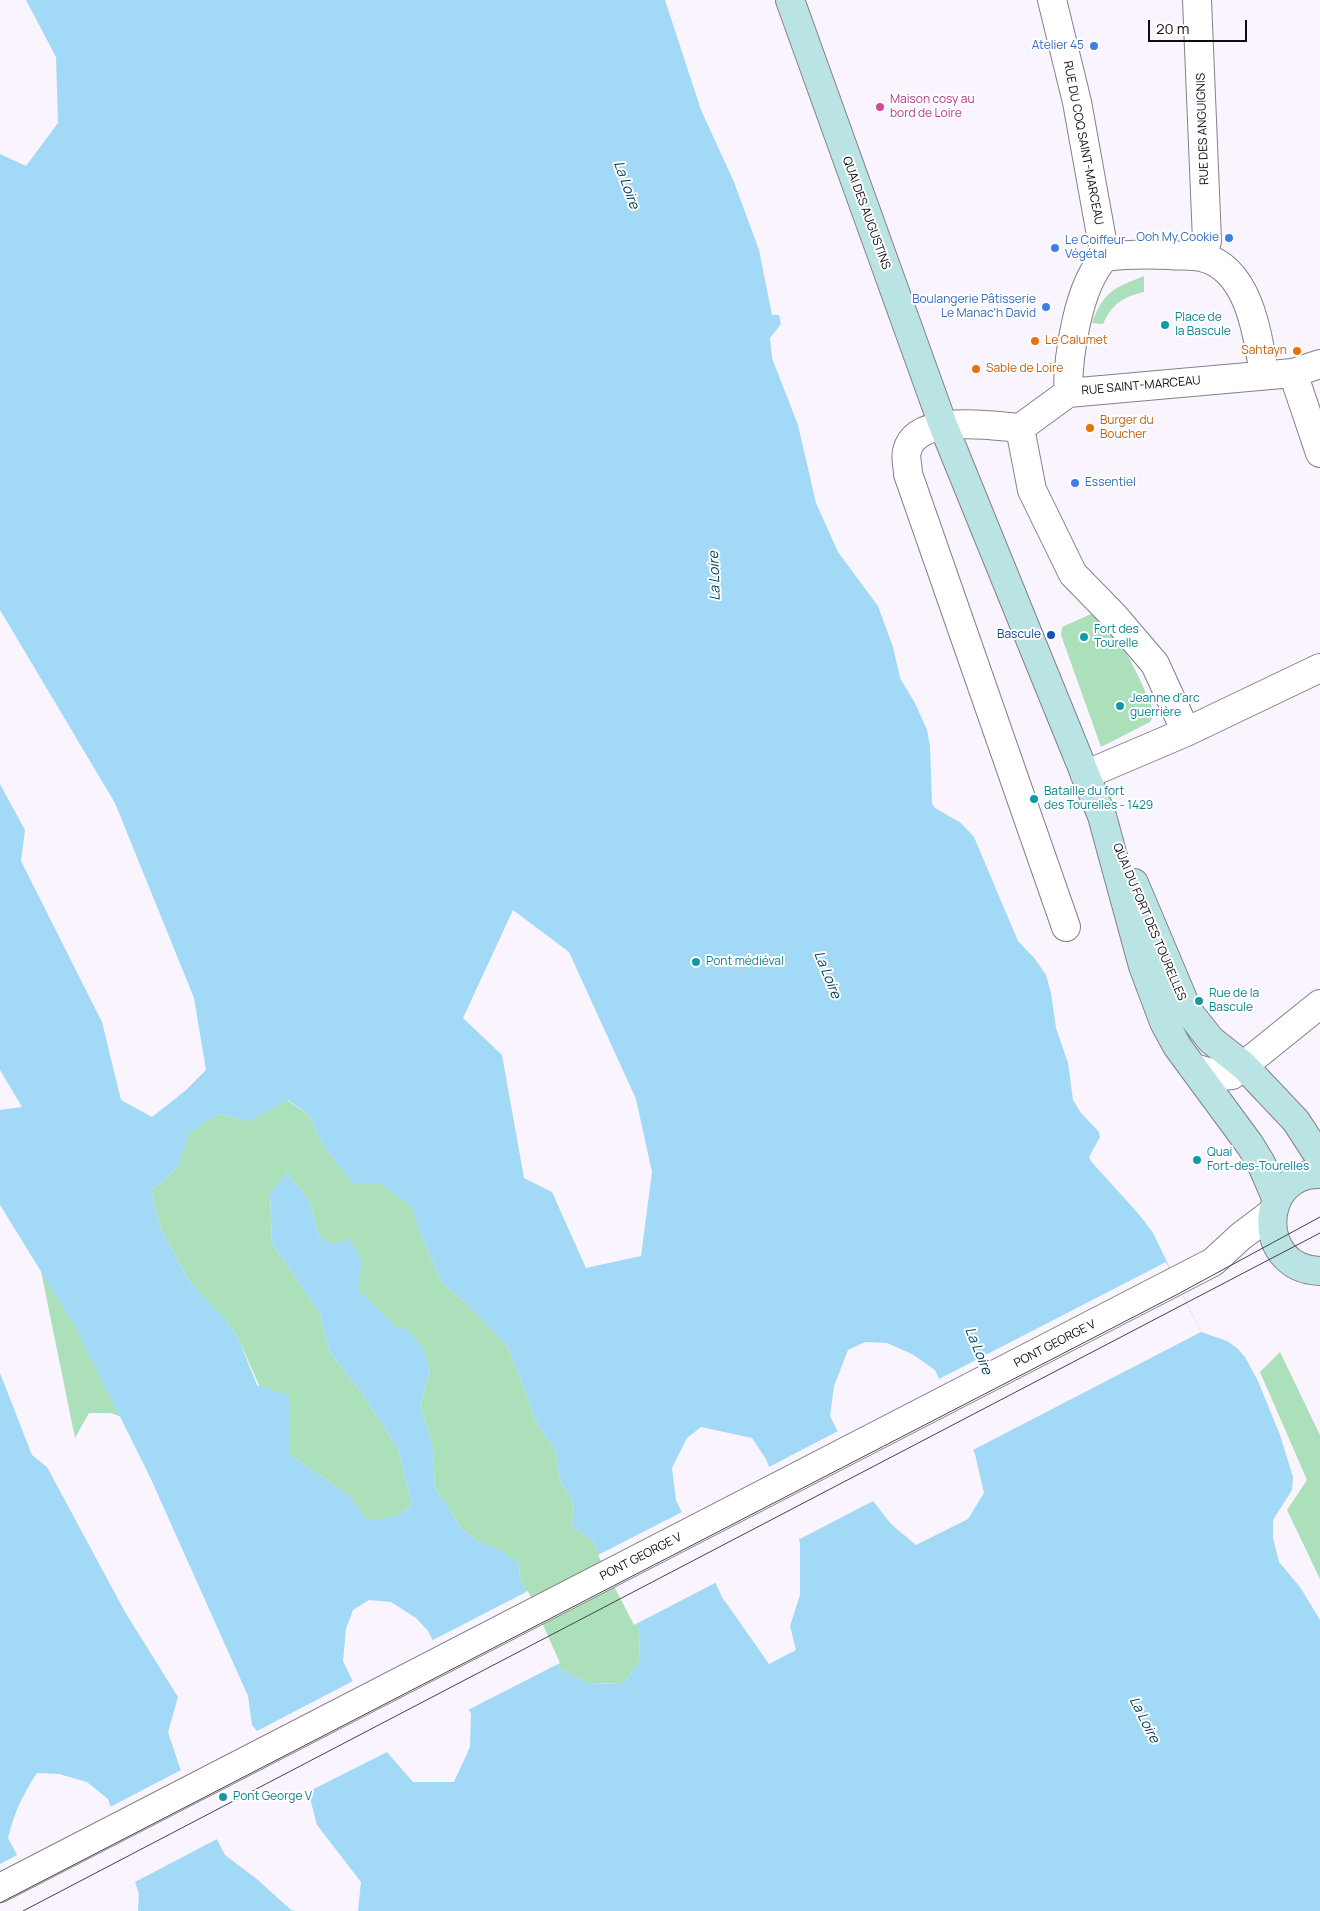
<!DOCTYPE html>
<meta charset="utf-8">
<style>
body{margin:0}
#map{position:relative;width:1320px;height:1911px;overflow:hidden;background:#f9f4fe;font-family:Manrope,sans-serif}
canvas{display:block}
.scale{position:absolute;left:1148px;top:20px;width:99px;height:22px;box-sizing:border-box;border:2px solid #0e0c10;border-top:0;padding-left:6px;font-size:15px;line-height:18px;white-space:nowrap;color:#0e0c10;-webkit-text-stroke:4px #fff;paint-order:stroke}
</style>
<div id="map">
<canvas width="1320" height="1911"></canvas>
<div class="scale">20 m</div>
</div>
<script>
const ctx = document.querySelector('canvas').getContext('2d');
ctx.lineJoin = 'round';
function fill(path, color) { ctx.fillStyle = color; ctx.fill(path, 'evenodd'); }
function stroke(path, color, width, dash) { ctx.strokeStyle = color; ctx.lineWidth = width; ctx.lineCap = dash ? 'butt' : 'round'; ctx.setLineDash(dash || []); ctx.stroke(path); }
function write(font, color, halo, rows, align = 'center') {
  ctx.font = font + ' Manrope,sans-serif'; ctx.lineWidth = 4; ctx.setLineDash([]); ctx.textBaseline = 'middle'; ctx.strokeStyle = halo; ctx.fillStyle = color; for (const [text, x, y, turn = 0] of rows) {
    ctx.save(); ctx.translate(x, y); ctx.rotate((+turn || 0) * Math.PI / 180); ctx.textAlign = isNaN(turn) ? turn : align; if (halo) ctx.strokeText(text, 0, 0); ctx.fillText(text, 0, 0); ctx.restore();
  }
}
fill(new Path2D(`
 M 1144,276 L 1144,292 C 1123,297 1112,304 1103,324 L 1092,323 C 1104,291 1114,288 1144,276 Z
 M 1091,614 C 1114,615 1146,693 1155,713 L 1150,722 L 1101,747 L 1061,635 L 1062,627 Z
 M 287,1100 L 309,1115 L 324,1147 L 354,1184 L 381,1184 L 413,1207 L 420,1232 L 442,1283 L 468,1305 L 508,1347 L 537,1423 L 556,1451 L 559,1479 L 574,1502 L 572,1526 L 593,1541 L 640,1631 L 639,1662 L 623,1684 L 587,1683 L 560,1669 L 520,1578 L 518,1560 L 515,1561 L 499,1550 L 479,1542 L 462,1529 L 435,1488 L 433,1446 L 420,1407 L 430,1369 L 408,1330 L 396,1328 L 358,1290 L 333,1245 L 319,1236 L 309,1200 L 287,1173 L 270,1195 L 272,1243 L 320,1313 L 329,1351 L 363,1395 L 398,1449 L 412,1505 C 400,1517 382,1520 366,1520 L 350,1496 L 290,1455 L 239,1340 L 226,1320 L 190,1282 L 161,1230 L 151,1191 L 178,1167 L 188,1133 L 219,1114 L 248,1121 Z
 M 34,1237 L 142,1425 L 111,1413 L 89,1413 L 75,1438 Z
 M 1280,1352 L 1320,1435 L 1320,1579 L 1287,1510 L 1307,1480 L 1260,1372 Z`), '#abe0ba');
fill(new Path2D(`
 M 26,0 L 665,0 L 701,110 L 734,182 L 759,250 L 772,315 L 779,315 L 781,324 L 770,338 L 772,358 L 798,425 L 816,503 L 838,552 L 878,606 L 893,647 L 900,678 L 915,703 L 927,730 L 930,746 L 932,804 L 935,808 L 961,823 L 974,837 L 1018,941 L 1035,959 L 1046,975 L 1051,993 L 1056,1028 L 1068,1063 L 1073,1100 L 1081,1113 L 1099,1132 L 1100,1137 L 1089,1157 L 1091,1161 C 1111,1185 1136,1208 1153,1233 L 1201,1332 L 1227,1341 L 1237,1348 L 1245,1357 L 1258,1381 L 1280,1435 L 1293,1477 L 1292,1490 L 1273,1520 L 1273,1538 L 1279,1562 L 1300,1587 L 1320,1620 L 1320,1911 L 358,1911 L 361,1882 L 317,1825 L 310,1798 L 252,1725 L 248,1696 L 150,1477 L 76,1328 L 0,1205 L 0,1110 L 22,1107 L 0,1070 L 0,784 L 25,830 L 21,861 L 102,1022 L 121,1100 L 152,1117 L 185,1091 L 206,1070 L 194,998 L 115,803 L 0,610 L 0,154 L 26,166 L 58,123 L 56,57 ZM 513,910 L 569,952 L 636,1099 L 652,1172 L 641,1256 L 586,1268 L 552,1192 L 524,1178 L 502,1055 L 463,1018 ZM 288,1100 L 309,1115 L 324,1147 L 354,1184 L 381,1184 L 412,1207 L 420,1232 L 442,1283 L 468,1305 L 508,1347 L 537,1423 L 556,1451 L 559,1479 L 574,1502 L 572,1526 L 593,1541 L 640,1631 L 639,1662 L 623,1684 L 587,1683 L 560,1669 L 520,1578 L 518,1560 L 515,1561 L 500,1550 L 479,1542 L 462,1529 L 435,1488 L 433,1446 L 420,1407 L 430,1369 L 423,1347 L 408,1330 L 396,1327 L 358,1290 L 362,1259 L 349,1239 L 333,1245 L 319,1236 L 309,1200 L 287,1173 L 270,1194 L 272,1243 L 320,1313 L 329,1351 L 363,1395 L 398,1449 L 412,1505 C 400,1517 382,1520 366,1519 L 350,1496 L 290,1455 L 290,1396 L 257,1385 L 239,1340 L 226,1320 L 190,1282 L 161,1230 L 151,1191 L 178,1167 L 189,1133 L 219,1114 L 248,1121 ZM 865,1342 L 887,1343 L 912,1354 L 935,1370 L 975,1454 L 984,1493 L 968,1519 L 916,1545 L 891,1524 L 873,1501 L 830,1416 L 834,1386 L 848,1350 ZM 701,1427 L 752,1438 L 766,1459 L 800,1543 L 800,1595 L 790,1626 L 796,1650 L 769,1664 L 722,1597 L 676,1500 L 672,1468 L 687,1438 ZM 369,1600 L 391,1602 L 416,1618 L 428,1631 L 471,1714 L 470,1747 L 454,1782 L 413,1782 L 387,1752 L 343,1661 L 346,1629 L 353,1610 Z
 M 0,1373 L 32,1455 L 47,1467 L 125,1612 L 178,1697 L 168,1732 L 180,1768 L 225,1855 L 258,1880 L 291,1910 L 296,1911 L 138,1911 L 139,1894 L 108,1799 L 87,1782 L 59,1774 L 37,1773 C 23,1794 14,1813 8,1838 L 47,1911 L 0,1911 Z`), '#a2d9f7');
fill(new Path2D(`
 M 1166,1262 L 1201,1332 L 971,1451 L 937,1380 Z
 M 840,1430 L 875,1500 L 796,1541 L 767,1468 Z
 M 684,1511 L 717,1582 L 634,1625 L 598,1555 Z
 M 528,1591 L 560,1663 L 466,1711 L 431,1641 Z
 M 355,1680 L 389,1751 L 304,1794 L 255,1732 Z
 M 183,1769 L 219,1838 L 133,1883 L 108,1808 Z
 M 19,1854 L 49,1910 L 50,1911 L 0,1911 L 0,1864 Z`), '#f9f4fe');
const minor = new Path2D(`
 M 1052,0 L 1077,102 L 1105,257
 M 1197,0 L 1207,241 L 1202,257
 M 1293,373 L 1320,453
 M 1068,393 C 1068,355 1078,285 1105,257 C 1127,254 1148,254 1170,255 C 1180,256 1191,255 1201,257 C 1249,267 1258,335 1264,375
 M 1020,428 L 1032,490 L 1073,574 L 1114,616 L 1155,664 L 1186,732
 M 1085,775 L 1186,732 L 1320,668
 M 1066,927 L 908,474 C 908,467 905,458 907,451 C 916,413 993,426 1020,428 L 1068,393 L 1293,373 L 1320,364
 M 1194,1068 L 1222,1076 L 1232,1075 L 1320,1004`);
const tertiary = new Path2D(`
 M 0,1888 L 1213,1262 L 1240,1237 L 1273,1212`);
const secondary = new Path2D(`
 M 790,0 L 943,425 L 1102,816 L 1143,966 L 1164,1022 L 1177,1046 L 1250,1145 L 1261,1163 L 1277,1200
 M 1134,883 L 1188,1011 L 1211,1040 L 1244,1066 L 1296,1121 L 1320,1158
 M 1320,1174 C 1259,1172 1254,1269 1320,1271`);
stroke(minor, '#858089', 30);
stroke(tertiary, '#858089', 30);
stroke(secondary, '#858089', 30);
stroke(minor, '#fff', 28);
stroke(tertiary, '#fff', 28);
stroke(secondary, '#bae4e3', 28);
stroke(new Path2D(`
 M 0,1903 L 1178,1294 L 1320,1217
 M 23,1911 L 1320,1233`), '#444247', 1);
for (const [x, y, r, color] of [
 [1094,46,5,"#3f7fe0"],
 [880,107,5,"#d1479c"],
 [1229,238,5,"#3f7fe0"],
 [1055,248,5,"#3f7fe0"],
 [1046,307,5,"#3f7fe0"],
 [1165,325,5,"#0f9aa8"],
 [1035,341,5,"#e8710a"],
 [1297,351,5,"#e8710a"],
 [976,369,5,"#e8710a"],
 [1090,428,5,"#e8710a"],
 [1075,483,5,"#3f7fe0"],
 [1051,635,5,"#1a4fb4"],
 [1084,637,5,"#0f9aa8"],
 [1120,706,5,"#0f9aa8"],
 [1034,799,5,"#0f9aa8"],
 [696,962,5,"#0f9aa8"],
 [1199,1001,5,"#0f9aa8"],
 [1197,1160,5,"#0f9aa8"],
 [223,1797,5,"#0f9aa8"]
]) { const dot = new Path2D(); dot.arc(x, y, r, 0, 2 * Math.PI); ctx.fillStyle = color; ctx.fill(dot); stroke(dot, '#fff', 2); }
write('12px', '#366cbe', '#fff', [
 ["Atelier 45",1084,46],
 ["Ooh My Cookie",1219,238],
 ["Le Coiffeur",1065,241,"left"],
 ["Végétal",1065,255,"left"],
 ["Boulangerie Pâtisserie",1036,300],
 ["Le Manac'h David",1036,314],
 ["Essentiel",1085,483,"left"]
], 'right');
write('12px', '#b23c85', '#fff', [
 ["Maison cosy au",890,100],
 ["bord de Loire",890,114]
], 'left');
write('12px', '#0e0c10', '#fff', [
 ["RUE DES ANGUIGNIS",1203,129,-92],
 ["RUE DU COQ SAINT-MARCEAU",1083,143,79],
 ["QUAI DES AUGUSTINS",866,213,70],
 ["RUE SAINT-MARCEAU",1141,386,-5],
 ["QUAI DU FORT DES TOURELLES",1149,922,67],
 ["PONT GEORGE V",1055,1344,-27],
 ["PONT GEORGE V",641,1557,-27]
]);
write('12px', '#0d838f', '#fff', [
 ["Place de",1175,318],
 ["la Bascule",1175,332],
 ["Fort des",1094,630],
 ["Tourelle",1094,644],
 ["Jeanne d'arc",1130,699],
 ["guerrière",1130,713],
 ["Bataille du fort",1044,792],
 ["des Tourelles - 1429",1044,806],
 ["Pont médiéval",706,962],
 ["Rue de la",1209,994],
 ["Bascule",1209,1008],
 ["Quai",1207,1153],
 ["Fort-des-Tourelles",1207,1167],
 ["Pont George V",233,1797]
], 'left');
write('12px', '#c56008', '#fff', [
 ["Le Calumet",1045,341],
 ["Sahtayn",1287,351,"right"],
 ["Sable de Loire",986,369],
 ["Burger du",1100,421],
 ["Boucher",1100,435]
], 'left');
write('12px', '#164399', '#fff', [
 ["Bascule",1041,635]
], 'right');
write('italic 14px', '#003e56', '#fff', [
 ["La Loire",626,185,70],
 ["La Loire",715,576,-92],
 ["La Loire",827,975,68],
 ["La Loire",978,1351,68],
 ["La Loire",1144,1720,63]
]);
</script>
